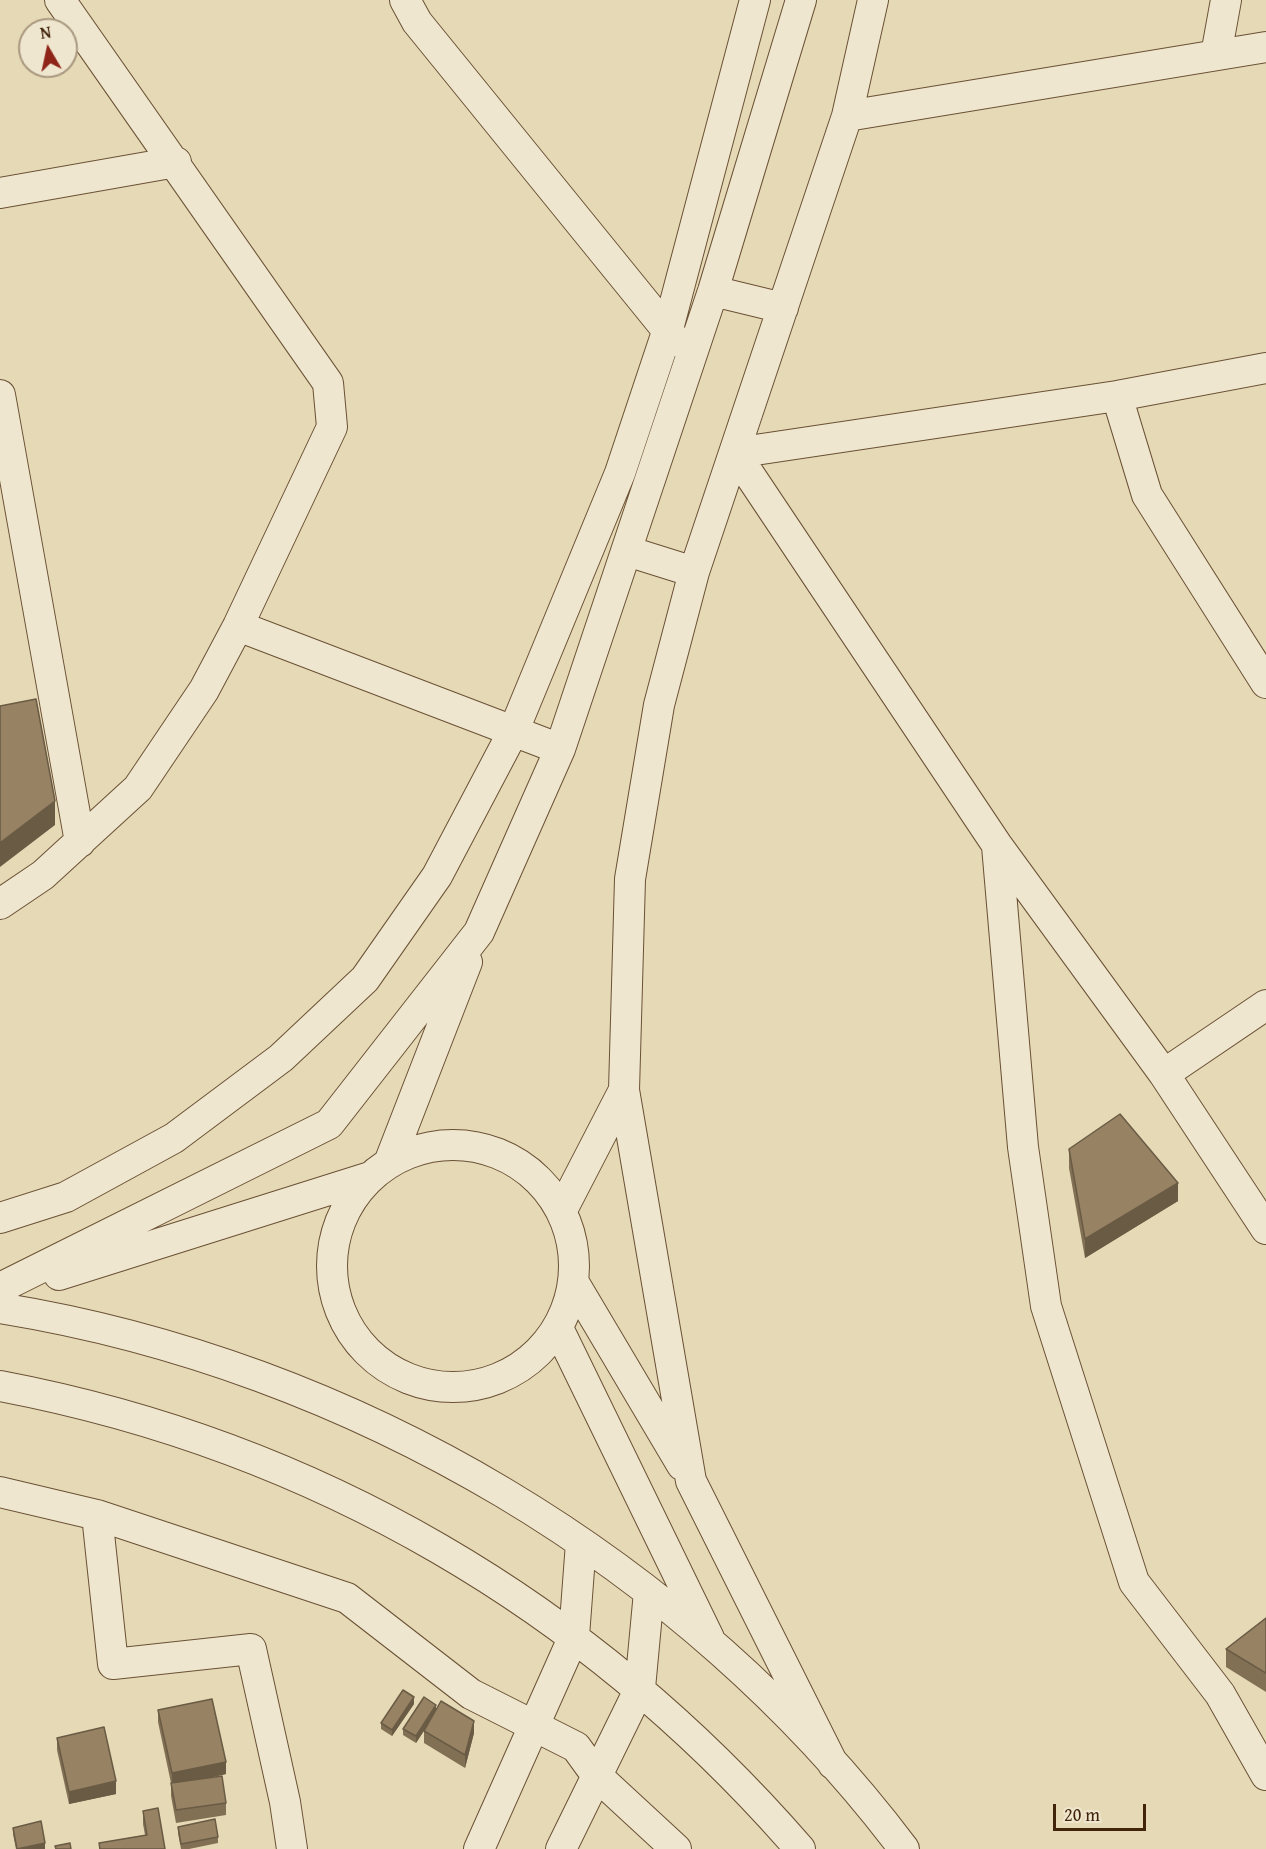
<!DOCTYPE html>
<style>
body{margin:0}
#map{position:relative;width:1266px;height:1849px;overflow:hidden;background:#e6d9b5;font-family:"Gentium Book Plus",serif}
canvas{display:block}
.north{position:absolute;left:18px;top:18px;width:60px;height:60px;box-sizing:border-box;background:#efe6cf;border:2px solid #a99880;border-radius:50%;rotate:351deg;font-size:16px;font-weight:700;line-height:24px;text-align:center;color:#41240a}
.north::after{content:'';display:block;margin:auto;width:21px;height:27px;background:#8f2418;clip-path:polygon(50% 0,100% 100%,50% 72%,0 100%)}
.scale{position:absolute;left:1053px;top:1804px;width:93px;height:27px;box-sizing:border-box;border:3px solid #41240a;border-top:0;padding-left:8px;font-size:18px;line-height:21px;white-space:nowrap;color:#41240a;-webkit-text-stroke:4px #efe6cf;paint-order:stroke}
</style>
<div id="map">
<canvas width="1266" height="1849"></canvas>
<div class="north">N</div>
<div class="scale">20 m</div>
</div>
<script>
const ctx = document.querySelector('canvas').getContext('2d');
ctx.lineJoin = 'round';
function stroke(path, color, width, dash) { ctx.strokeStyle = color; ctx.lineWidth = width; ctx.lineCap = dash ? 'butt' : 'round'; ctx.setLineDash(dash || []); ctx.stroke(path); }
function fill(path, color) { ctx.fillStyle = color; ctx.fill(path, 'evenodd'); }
const street = new Path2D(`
 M 405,0 L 417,22 L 676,341
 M 1216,55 L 1226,0
 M 847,116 L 1266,47
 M 0,193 L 176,162
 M 713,291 L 783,308
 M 1266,368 L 1117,396 L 735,453 L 997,845 L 1164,1074 L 1266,1229
 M 0,395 L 80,842
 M 1117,396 L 1147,495 L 1266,683
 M 627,551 L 694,572
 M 238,626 L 560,749
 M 997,846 L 1023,1147 L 1046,1306 L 1134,1582 L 1220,1694 L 1266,1775
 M 0,904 L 43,875 L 138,788 L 204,690 L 238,626 L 332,427 L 328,383 L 60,0
 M 1164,1074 L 1266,1005
 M332 1266a121 121 0 1 1 242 0a121 121 0 1 1-242 0Z
 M 389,1163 L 467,962
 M 562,1210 L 624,1090
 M 0,1218 L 66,1197 L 174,1138 L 281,1058 L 365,979 L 437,876 L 514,730 L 620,473 L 668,329 L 755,0
 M 59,1275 L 370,1177
 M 574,1283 L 682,1465
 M 0,1288 L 329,1124 L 479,932 L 560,749 L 713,291 L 801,0
 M 0,1308 C 353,1365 688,1563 904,1849
 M 558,1328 L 709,1638
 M 0,1386 C 316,1446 589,1606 800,1849
 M 0,1492 L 97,1515 L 347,1598 L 471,1694 L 576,1747 L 597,1776 L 676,1849
 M 97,1515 L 113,1664 L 251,1649 L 285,1802 L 292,1849
 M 833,1764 L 691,1481 L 624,1090 L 630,879 L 659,705 L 694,572 L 847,116 L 873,0
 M 479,1849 L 574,1636 L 581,1543
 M 561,1849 L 640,1688 L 649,1592`);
stroke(street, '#6a5135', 32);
stroke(street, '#efe6cf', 30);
fill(new Path2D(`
 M 1069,1149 L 1178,1201 L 1085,1258 L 1069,1168 Z
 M 1266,1618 L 1266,1692 L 1226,1667 L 1226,1649 Z
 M 414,1704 L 392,1736 L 381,1729 L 381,1723 Z
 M 158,1710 L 226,1774 L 212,1777 L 226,1803 L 226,1815 L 176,1823 L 171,1796 L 171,1783 L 158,1722 Z
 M 436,1710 L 474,1733 L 465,1768 L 424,1743 L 424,1731 L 416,1743 L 403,1735 L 403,1729 Z
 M 57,1738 L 116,1794 L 69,1804 L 57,1750 Z
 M 143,1811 L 165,1849 L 99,1849 L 99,1843 L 145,1835 L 143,1824 Z
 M 178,1827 L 218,1837 L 218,1843 L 189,1849 L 181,1849 L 178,1833 Z
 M 13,1828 L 45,1849 L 16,1849 L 13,1834 Z`), '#827055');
fill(new Path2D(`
 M 55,801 L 55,825 L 0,867 L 0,843 Z
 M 1178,1183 L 1178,1201 L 1085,1258 L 1085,1239 Z
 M 414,1697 L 414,1704 L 392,1736 L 392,1730 Z
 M 436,1705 L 436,1711 L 416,1743 L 416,1736 Z
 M 474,1721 L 474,1733 L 465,1768 L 465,1755 Z
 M 226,1762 L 226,1774 L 172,1786 L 172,1773 Z
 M 116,1781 L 116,1794 L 69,1804 L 69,1792 Z
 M 45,1843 L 45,1849 L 19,1849 Z`), '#6a5b45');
const building = new Path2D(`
 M 36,699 L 55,801 L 0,843 L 0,706 Z
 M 1120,1114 L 1178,1183 L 1085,1239 L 1069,1149 Z
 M 1266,1618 L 1266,1673 L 1226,1649 Z
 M 403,1690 L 414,1697 L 392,1730 L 381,1723 Z
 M 424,1697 L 436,1705 L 416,1736 L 403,1729 Z
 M 212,1699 L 226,1762 L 172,1773 L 158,1710 Z
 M 441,1701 L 474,1721 L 465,1755 L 424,1731 Z
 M 104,1727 L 116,1781 L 69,1792 L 57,1738 Z
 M 222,1776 L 226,1803 L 176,1810 L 171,1783 Z
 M 158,1808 L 165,1849 L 100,1849 L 99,1843 L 147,1835 L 143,1811 Z
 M 215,1819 L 218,1837 L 181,1844 L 178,1827 Z
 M 41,1821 L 45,1843 L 17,1849 L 13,1828 Z
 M 70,1843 L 71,1849 L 56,1849 L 55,1846 Z`);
fill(building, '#978263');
stroke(building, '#6a5b45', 1.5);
</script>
